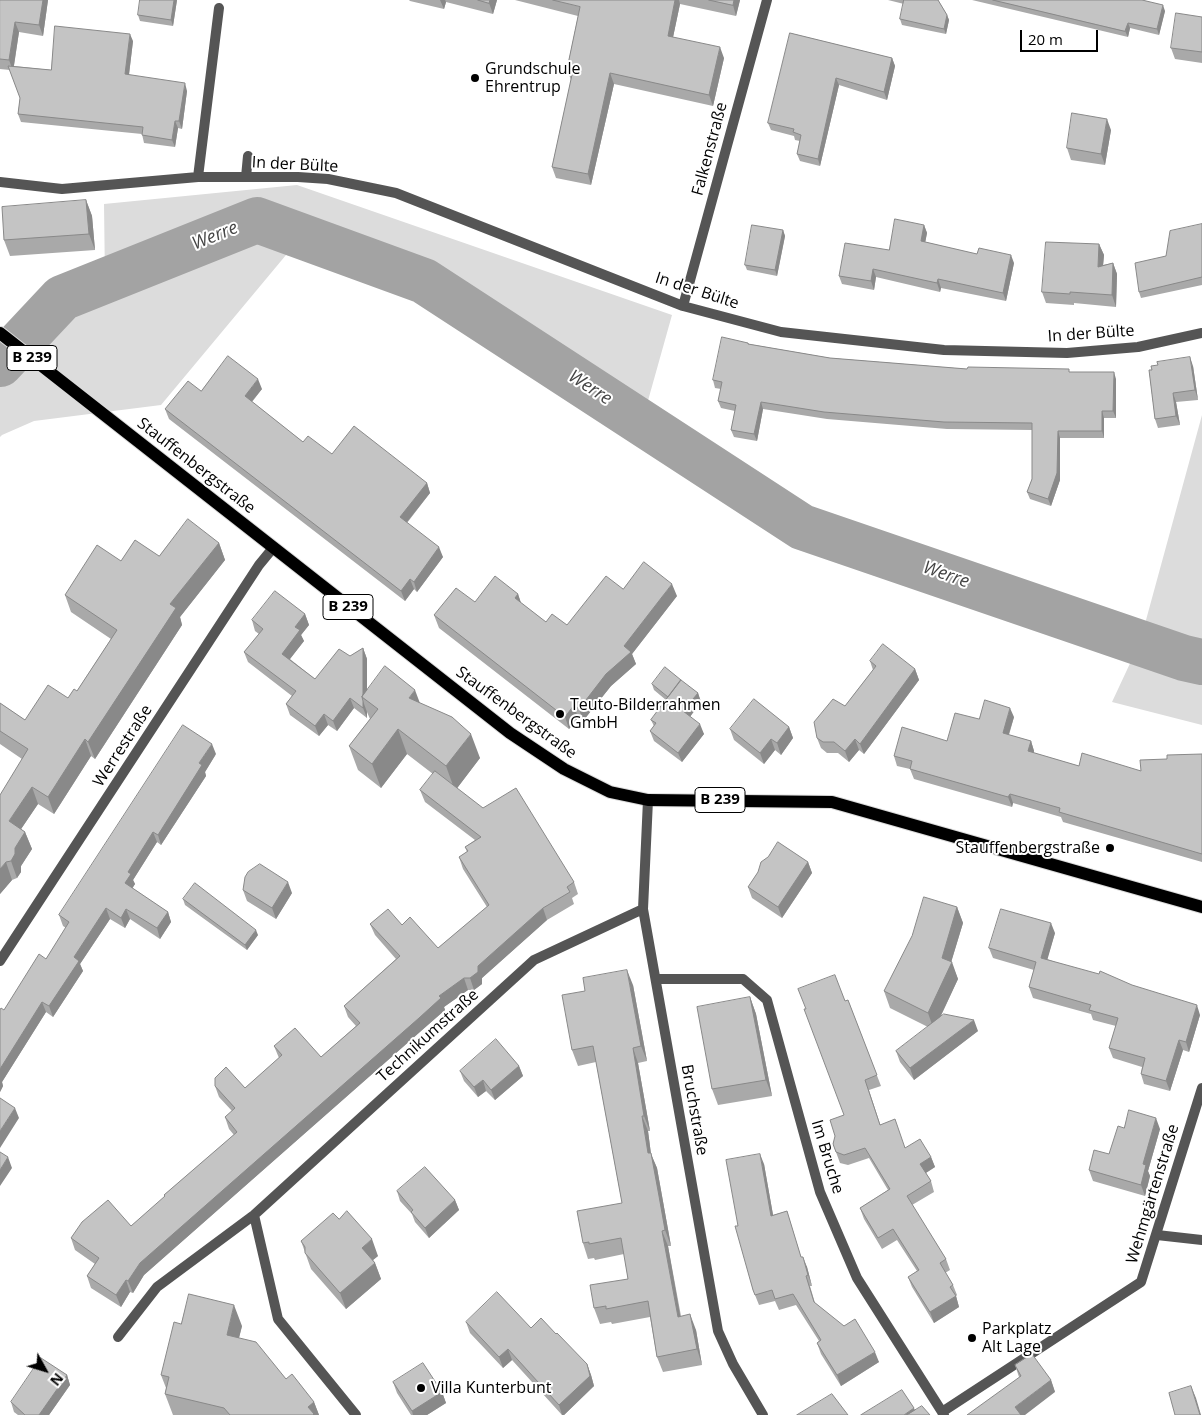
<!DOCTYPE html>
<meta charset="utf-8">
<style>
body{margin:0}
#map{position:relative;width:1202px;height:1415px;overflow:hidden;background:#fff;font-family:"Open Sans",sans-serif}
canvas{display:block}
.north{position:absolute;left:20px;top:1345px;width:50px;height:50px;-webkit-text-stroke:4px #fff;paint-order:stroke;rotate:129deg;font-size:14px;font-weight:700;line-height:20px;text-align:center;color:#000}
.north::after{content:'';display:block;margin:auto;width:18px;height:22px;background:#000;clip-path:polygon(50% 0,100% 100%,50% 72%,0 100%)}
.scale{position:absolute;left:1020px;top:30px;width:78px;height:22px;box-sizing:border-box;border:2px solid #000;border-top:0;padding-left:6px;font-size:15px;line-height:18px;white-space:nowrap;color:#000;-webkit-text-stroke:4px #fff;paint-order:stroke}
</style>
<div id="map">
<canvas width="1202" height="1415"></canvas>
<div class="north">N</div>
<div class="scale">20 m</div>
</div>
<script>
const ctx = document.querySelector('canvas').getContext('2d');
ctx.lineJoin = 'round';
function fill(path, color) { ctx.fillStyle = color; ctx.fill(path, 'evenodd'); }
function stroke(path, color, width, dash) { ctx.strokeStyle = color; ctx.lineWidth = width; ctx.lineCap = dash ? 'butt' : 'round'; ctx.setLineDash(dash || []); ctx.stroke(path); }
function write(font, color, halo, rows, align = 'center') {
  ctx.font = font + ' "Open Sans",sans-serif'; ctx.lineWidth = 4; ctx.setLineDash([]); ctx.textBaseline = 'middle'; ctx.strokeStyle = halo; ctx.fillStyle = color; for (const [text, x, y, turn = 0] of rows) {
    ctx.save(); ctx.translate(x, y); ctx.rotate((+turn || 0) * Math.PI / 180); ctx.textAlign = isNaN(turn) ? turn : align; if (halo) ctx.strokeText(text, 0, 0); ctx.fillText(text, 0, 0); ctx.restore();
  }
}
fill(new Path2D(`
 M 297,185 L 672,315 L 642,422 L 424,283 L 286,255 L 161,405 L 34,421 L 2,435 L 0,437 L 0,374 L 63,299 L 105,282 L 104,204 Z
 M 1202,415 L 1202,725 L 1112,702 L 1140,642 Z`), '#dcdcdc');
stroke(new Path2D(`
 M 0,364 L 62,298 L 257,220 L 424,281 L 802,527 L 1184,658 L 1202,662`), '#a3a3a3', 46);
const primary = new Path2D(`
 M 0,333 L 510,733 L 564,769 L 610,792 L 648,800 L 832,802 L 1202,907`);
stroke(primary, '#dbdbdb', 14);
stroke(new Path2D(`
 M 246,177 L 248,156
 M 1157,1235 L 1202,1240`), '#555', 10);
stroke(new Path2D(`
 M 198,177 L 219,8
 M 0,182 L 62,189 L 198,177 L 298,177 L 328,179 L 396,193 L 683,306 L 781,332 L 944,350 L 1067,353 L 1138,347 L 1202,333
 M 683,306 L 767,0
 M 648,800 L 643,909 L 718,1331 L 733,1364 L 763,1415
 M 0,961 L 259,565 L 273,548
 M 656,979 L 743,979 L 767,1000 L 820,1192 L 857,1278 L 944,1415
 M 254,1215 L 278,1319 L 356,1415
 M 118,1337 L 157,1287 L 254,1215 L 534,960 L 643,909
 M 942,1412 L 1141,1282 L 1202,1088`), '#555', 10);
stroke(primary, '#000', 12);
fill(new Path2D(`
 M 0,0 L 48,0 L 43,36 L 19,32 L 14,66 L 51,70 L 133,41 L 129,75 L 187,91 L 182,129 L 178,128 L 175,147 L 144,143 L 142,134 L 21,122 L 18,114 L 20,98 L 10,70 L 0,69 Z
 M 177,0 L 173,26 L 140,21 L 138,15 Z
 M 409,0 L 497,0 L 493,14 L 446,2 L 444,9 L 410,1 Z
 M 515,0 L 740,0 L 736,16 L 680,4 L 673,37 L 724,58 L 713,106 L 614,84 L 591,185 L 556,178 L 552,167 L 571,80 L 567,69 L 578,16 Z
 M 888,0 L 938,0 L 947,15 L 949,20 L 946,34 L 902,25 L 900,19 L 904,4 Z
 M 972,0 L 1142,0 L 1165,11 L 1159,35 L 1130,28 L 1128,37 Z
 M 1202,17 L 1202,63 L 1175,59 L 1171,48 Z
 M 790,33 L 892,58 L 895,66 L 887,100 L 839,85 L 820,166 L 800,161 L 797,154 L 800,141 L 795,140 L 794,136 L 771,130 L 768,123 Z
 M 1111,130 L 1105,165 L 1071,160 L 1067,148 Z
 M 86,200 L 92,216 L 95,250 L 10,256 L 4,240 Z
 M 1202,224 L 1202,285 L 1141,298 L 1139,292 L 1166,256 Z
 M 924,225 L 927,233 L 925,242 L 1014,263 L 1006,301 L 941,288 L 940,292 L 876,277 L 874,290 L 842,284 L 839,276 L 889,250 Z
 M 783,230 L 785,236 L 777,276 L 747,270 L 745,265 Z
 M 1099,244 L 1104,255 L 1103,265 L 1113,263 L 1117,274 L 1116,307 L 1074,303 L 1074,305 L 1046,303 L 1042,292 Z
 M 748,343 L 749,344 L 830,358 L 967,369 L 1070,372 L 1116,379 L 1116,418 L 1104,418 L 1104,438 L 1060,438 L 1060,480 L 1051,506 L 1030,499 L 1027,492 L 1032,479 L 1032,430 L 947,429 L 827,419 L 763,409 L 757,441 L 734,437 L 731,430 L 735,411 L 721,408 L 718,401 L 721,389 L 715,388 L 713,380 Z
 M 1193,366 L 1198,400 L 1176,402 L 1180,425 L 1158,428 L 1155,419 L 1149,370 Z
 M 262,389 L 252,402 L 303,442 L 332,454 L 427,483 L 430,493 L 407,523 L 443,557 L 417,592 L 414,589 L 405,601 L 169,419 L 165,409 L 201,391 Z
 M 219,543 L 225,560 L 180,617 L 182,625 L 95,759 L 91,756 L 54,814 L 38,804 L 21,829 L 25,832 L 32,849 L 21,866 L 21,872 L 17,878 L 12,880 L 0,894 L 22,759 L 0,744 L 0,703 L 25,720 L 68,698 L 77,691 L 111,639 L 71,612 L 65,595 L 121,561 L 159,556 Z
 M 623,589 L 677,596 L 632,654 L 636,664 L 611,686 L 583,721 L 578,718 L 569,729 L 439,628 L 434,615 L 475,602 L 518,594 L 521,603 L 546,622 L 567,625 Z
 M 305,614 L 309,625 L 301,635 L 304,641 L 290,659 L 315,679 L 363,648 L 367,659 L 367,689 L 420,703 L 480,758 L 457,788 L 574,882 L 578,894 L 572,898 L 574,904 L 547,920 L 482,978 L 482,984 L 474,990 L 468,990 L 444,1007 L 445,1010 L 423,1029 L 144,1275 L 133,1293 L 130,1292 L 121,1307 L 91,1288 L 87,1276 L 95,1264 L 75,1250 L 71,1238 L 131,1226 L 165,1197 L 164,1195 L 234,1135 L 229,1129 L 225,1117 L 232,1111 L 219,1097 L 215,1086 L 245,1088 L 279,1058 L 274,1046 L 321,1057 L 356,1026 L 348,1017 L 344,1006 L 396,959 L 375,935 L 370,924 L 402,925 L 438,948 L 487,907 L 463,869 L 459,857 L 467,852 L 465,847 L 475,840 L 425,802 L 420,790 L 433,774 L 407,754 L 381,788 L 358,770 L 349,746 L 370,719 L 367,712 L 367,718 L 354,708 L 337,731 L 328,725 L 319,736 L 290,715 L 286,704 L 292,696 L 248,662 L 244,652 L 259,634 L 255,631 L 252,620 Z
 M 870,661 L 915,669 L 919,680 L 864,754 L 859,750 L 849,762 L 838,753 L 827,753 L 821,748 L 817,738 L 845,706 L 873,670 Z
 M 652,684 L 698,693 L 701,702 L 690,716 L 704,734 L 682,762 L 654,741 L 650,731 L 654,726 L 651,720 L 666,700 L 654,690 Z
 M 1014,717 L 1009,735 L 1031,741 L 1034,751 L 1034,753 L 1079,766 L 1141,771 L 1167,759 L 1202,754 L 1202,862 L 1063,822 L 1061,817 L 1013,803 L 1012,807 L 914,779 L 910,769 L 897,766 L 894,756 L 947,741 L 979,719 Z
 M 789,727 L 793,738 L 781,755 L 775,750 L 764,764 L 734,740 L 730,729 Z
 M 216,754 L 205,772 L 206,776 L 161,845 L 157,842 L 133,880 L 135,884 L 132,888 L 168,912 L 171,922 L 160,939 L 130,919 L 125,928 L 110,919 L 80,964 L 83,971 L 53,1017 L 46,1012 L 2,1082 L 3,1086 L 0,1092 L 4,1010 L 46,959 L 66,928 L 63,926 L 59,915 Z
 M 808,862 L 812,873 L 782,918 L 752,898 L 748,887 Z
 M 243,890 L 292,893 L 276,919 L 247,901 Z
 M 183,899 L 258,935 L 247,950 L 185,905 Z
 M 957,907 L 963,923 L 951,962 L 958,979 L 940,1018 L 978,1031 L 914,1080 L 900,1062 L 896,1051 L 928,1027 L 890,1008 L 884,991 Z
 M 1055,933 L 1047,959 L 1200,1015 L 1189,1052 L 1183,1050 L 1170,1091 L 1144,1084 L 1141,1074 L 1142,1067 L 1113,1058 L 1109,1048 L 1116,1026 L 1093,1020 L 1091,1014 L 1033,998 L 1029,987 L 1034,970 L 993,958 L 989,948 Z
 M 633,985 L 647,1061 L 638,1063 L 650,1131 L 648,1131 L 651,1154 L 657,1168 L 671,1246 L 668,1246 L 681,1316 L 696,1330 L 702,1365 L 663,1372 L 657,1357 L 650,1317 L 612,1324 L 611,1322 L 600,1324 L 594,1308 L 628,1279 L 624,1254 L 595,1260 L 594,1258 L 588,1259 L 583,1243 L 622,1203 L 596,1062 L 578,1066 L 572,1050 Z
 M 750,997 L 756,1014 L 772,1096 L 718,1105 L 712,1089 Z
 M 848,1000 L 881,1086 L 869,1090 L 880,1124 L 905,1148 L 931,1157 L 935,1167 L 926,1173 L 931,1181 L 934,1192 L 912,1205 L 946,1259 L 950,1270 L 945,1273 L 953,1285 L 957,1295 L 956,1296 L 959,1307 L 934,1323 L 912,1287 L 908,1277 L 917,1271 L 897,1240 L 882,1249 L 864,1219 L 860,1208 L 888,1190 L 869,1158 L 848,1165 L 840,1163 L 833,1144 L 844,1115 L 845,1001 Z
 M 519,1066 L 523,1076 L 495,1100 L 486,1091 L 478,1097 L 464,1081 L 460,1071 Z
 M 1124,1128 L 1160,1129 L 1148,1171 L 1150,1176 L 1145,1196 L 1093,1181 L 1089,1170 L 1109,1154 Z
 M 764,1164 L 773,1215 L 787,1211 L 801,1257 L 807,1267 L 812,1286 L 810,1286 L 815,1303 L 879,1362 L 841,1386 L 821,1354 L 817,1343 L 819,1341 L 796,1305 L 779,1310 L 775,1301 L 759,1305 L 753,1290 L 738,1226 Z
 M 397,1191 L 455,1200 L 459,1210 L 429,1238 L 415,1222 L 412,1214 L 400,1201 Z
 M 339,1219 L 378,1256 L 373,1260 L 375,1263 L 381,1279 L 346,1309 L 311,1269 L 301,1241 Z
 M 466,1322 L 531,1328 L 556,1334 L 587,1364 L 591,1375 L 594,1386 L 564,1415 L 562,1415 L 512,1360 L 503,1368 L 470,1333 Z
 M 181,1324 L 242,1326 L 239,1338 L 286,1379 L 314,1402 L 319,1415 L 173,1415 L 165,1394 L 166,1388 L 161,1375 Z
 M 1015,1365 L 1051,1380 L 1055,1392 L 1019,1377 Z
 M 67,1375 L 70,1385 L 49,1415 L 18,1415 L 14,1412 L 11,1402 Z
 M 393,1382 L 442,1392 L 446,1403 L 427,1415 L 411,1415 L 397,1393 Z`), '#a9a9a9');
fill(new Path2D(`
 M 43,0 L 48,0 L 43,36 L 39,25 Z
 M 174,0 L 177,0 L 173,26 L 171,20 Z
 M 440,0 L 445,0 L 446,2 L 444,9 Z
 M 490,0 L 497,0 L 493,14 L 489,3 Z
 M 675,0 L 679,0 L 680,4 L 671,47 L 668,36 Z
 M 734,0 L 740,0 L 736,16 L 733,5 Z
 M 1163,5 L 1165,11 L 1159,35 L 1157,29 Z
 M 947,15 L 949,20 L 946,34 L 944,29 Z
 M 15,22 L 19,32 L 13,71 L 9,60 Z
 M 1128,23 L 1130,28 L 1128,37 L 1125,31 Z
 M 130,34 L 133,41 L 128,82 L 125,74 Z
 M 720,47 L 724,58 L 713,106 L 709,95 Z
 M 892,58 L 895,66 L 887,100 L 884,92 Z
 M 610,73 L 614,84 L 591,185 L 588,174 Z
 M 836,78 L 839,85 L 820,166 L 818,159 Z
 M 185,83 L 187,91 L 182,129 L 179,121 Z
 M 1107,119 L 1111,130 L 1105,165 L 1101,154 Z
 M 175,121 L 178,128 L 175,147 L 172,140 Z
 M 86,200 L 92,216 L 95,250 L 89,234 Z
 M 924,225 L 927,233 L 924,249 L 921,241 Z
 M 783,230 L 785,236 L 777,276 L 775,270 Z
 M 1099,244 L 1104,255 L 1102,278 L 1098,267 Z
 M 1011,255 L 1014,263 L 1006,301 L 1003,293 Z
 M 1113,263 L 1117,274 L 1116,307 L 1112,295 Z
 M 873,269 L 876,277 L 874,290 L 871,281 Z
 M 938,279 L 941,288 L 940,292 L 937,283 Z
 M 1190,357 L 1193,366 L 1198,400 L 1195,390 Z
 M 1114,372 L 1116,379 L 1116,418 L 1113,411 Z
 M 258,379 L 262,389 L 248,406 L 245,396 Z
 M 1173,393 L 1176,402 L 1180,425 L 1176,416 Z
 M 761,402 L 763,409 L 757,441 L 754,434 Z
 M 1102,411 L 1104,418 L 1104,438 L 1102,431 Z
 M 1058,431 L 1060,438 L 1060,480 L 1051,506 L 1048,499 Z
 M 427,483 L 430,493 L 403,527 L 400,517 Z
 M 219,543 L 225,560 L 180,617 L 182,625 L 95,759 L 88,742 L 170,604 Z
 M 439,547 L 443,557 L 417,592 L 414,582 Z
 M 410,579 L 414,589 L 405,601 L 401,591 Z
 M 672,584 L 677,596 L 632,654 L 636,664 L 611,686 L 583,721 L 579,709 L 624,646 Z
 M 518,594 L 522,606 L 515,598 Z
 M 305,614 L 309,625 L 301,635 L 304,641 L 286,664 L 282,654 L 295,627 Z
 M 363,648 L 367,659 L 367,701 L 363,698 Z
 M 915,669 L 919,680 L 864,754 L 860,744 Z
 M 415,690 L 424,714 L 409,698 Z
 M 698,693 L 701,702 L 687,721 L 683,711 Z
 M 350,698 L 354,708 L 337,731 L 333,721 Z
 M 363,701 L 367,712 L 367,718 L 363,708 Z
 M 574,705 L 578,718 L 569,729 L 565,717 Z
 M 1010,708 L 1014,717 L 1006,743 L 1003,733 Z
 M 324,714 L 328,725 L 319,736 L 315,726 Z
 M 700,724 L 704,734 L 682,762 L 678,753 Z
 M 789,727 L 793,738 L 781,755 L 777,743 Z
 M 398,729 L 407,754 L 381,788 L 372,764 Z
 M 471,734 L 480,758 L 455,791 L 446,766 Z
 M 85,739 L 91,756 L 54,814 L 48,797 Z
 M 771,739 L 775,750 L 764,764 L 760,753 Z
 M 855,739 L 859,750 L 849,762 L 845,751 Z
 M 1031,741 L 1034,751 L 1031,761 L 1028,751 Z
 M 212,744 L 216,754 L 205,772 L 206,776 L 161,845 L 158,835 L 199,763 Z
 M 32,787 L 38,804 L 15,838 L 9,821 Z
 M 1010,794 L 1013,803 L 1012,807 L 1008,797 Z
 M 25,832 L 32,849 L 21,866 L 21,872 L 17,878 L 11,861 L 15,848 Z
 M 153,832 L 157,842 L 133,880 L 135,884 L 129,894 L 125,883 L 128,872 Z
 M 6,862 L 12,880 L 0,894 L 0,869 Z
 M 808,862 L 812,873 L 782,918 L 778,907 Z
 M 288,882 L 292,893 L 276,919 L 272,908 Z
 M 957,907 L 963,923 L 950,966 L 952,962 L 958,979 L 934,1030 L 928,1013 L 942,958 Z
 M 106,908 L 110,919 L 80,964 L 83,971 L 53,1017 L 49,1006 L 74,957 Z
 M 543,908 L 547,920 L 482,978 L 482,984 L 474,990 L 470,978 L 478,966 Z
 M 126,909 L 130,919 L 125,928 L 121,918 Z
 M 168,912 L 171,922 L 160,939 L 157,928 Z
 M 1051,923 L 1055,933 L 1045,968 L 1041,958 Z
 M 256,930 L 258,935 L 247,950 L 245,945 Z
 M 627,970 L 633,985 L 647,1061 L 641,1046 Z
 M 464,978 L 468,990 L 444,1007 L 445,1010 L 144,1275 L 133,1293 L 128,1281 L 140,1263 L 439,996 Z
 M 750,997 L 756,1014 L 772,1096 L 766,1080 Z
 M 42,1002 L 46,1012 L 2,1082 L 3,1086 L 0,1092 L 0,1069 Z
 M 1197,1005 L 1200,1015 L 1189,1052 L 1186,1042 Z
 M 974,1020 L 978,1031 L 914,1080 L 910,1068 Z
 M 1179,1040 L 1183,1050 L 1170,1091 L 1166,1081 Z
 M 633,1048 L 638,1063 L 650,1131 L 644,1116 Z
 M 519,1066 L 523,1076 L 495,1100 L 491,1090 Z
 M 483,1080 L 486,1091 L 478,1097 L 474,1087 Z
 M 15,1108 L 19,1118 L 0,1148 L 0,1131 Z
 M 642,1116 L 648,1131 L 651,1154 L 657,1168 L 671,1246 L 665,1230 L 648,1153 Z
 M 1156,1118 L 1160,1129 L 1148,1171 L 1150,1176 L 1145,1196 L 1141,1185 L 1143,1164 Z
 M 760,1154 L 764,1164 L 775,1226 L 771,1216 Z
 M 8,1157 L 12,1168 L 0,1186 L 0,1170 Z
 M 931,1157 L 935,1167 L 924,1174 L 920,1164 Z
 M 455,1200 L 459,1210 L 429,1238 L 425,1228 Z
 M 662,1231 L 668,1246 L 683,1332 L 678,1317 Z
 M 372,1239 L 378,1256 L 368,1264 L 362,1248 Z
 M 803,1257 L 807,1267 L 812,1286 L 808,1275 Z
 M 375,1263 L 381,1279 L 346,1309 L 340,1293 Z
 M 126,1280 L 130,1292 L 121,1307 L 116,1295 Z
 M 956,1296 L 959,1307 L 934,1323 L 930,1312 Z
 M 234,1305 L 242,1326 L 234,1357 L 227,1335 Z
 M 690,1314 L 696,1330 L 702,1365 L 697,1349 Z
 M 508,1349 L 512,1360 L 503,1368 L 499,1357 Z
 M 875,1352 L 879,1362 L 841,1386 L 837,1375 Z
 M 587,1364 L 591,1375 L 594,1386 L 564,1415 L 562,1415 L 559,1405 Z
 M 67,1375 L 70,1385 L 49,1415 L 39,1415 Z
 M 1051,1380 L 1055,1392 L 1025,1415 L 1018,1415 L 1015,1407 Z
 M 1191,1386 L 1196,1398 L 1201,1415 L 1200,1415 Z
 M 442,1392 L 446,1403 L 427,1415 L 413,1415 L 412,1411 Z
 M 314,1402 L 319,1415 L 311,1415 L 308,1407 Z
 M 914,1408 L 917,1415 L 904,1415 Z`), '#898989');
const building = new Path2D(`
 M 0,0 L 43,0 L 39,25 L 15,22 L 9,60 L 0,59 Z
 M 140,0 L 174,0 L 171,20 L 138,15 Z
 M 478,0 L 490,0 L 489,3 Z
 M 553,0 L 675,0 L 668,36 L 720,47 L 709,95 L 610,73 L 588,174 L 552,167 L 573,70 L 567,69 L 580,7 Z
 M 709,0 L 734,0 L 733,5 Z
 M 904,0 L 938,0 L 947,15 L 944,29 L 900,19 Z
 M 993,0 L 1142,0 L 1163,5 L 1157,29 L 1128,23 L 1125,31 Z
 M 1176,13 L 1202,17 L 1202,52 L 1171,48 Z
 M 55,26 L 130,34 L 125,74 L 185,83 L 179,121 L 175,121 L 172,140 L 142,135 L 143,127 L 18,114 L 20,98 L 8,66 L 51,70 Z
 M 790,33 L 892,58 L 884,92 L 836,78 L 818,159 L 797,154 L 801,135 L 793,132 L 794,129 L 768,123 Z
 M 1072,113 L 1107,119 L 1101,154 L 1067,148 Z
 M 86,200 L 89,234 L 4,240 L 2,207 Z
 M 895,219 L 924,225 L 921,241 L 977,254 L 979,248 L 1011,255 L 1003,293 L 938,279 L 937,283 L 873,269 L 871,281 L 839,276 L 845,243 L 889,250 Z
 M 1202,224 L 1202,277 L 1139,292 L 1135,263 L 1166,256 L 1170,231 Z
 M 752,225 L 783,230 L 775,270 L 745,265 Z
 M 1046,242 L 1099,244 L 1098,267 L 1113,263 L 1112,295 L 1070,292 L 1070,294 L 1042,292 Z
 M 722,337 L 748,343 L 748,344 L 830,358 L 967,369 L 968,367 L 1069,369 L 1069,372 L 1114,372 L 1113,411 L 1102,411 L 1102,431 L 1058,431 L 1057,473 L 1048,499 L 1027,492 L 1032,479 L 1032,423 L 944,422 L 824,412 L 761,402 L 754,434 L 731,430 L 736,405 L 718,401 L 722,382 L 713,380 Z
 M 228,356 L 258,379 L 245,396 L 303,442 L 308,436 L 332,454 L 354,426 L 427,483 L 400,517 L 439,547 L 414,582 L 410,579 L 401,591 L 165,409 L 188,381 L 201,391 Z
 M 1190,357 L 1195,390 L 1173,393 L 1176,416 L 1155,419 L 1149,370 L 1152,370 L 1151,366 L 1158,365 L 1157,362 Z
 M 188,519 L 219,543 L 170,604 L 176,608 L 88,742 L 85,739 L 48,797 L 32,787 L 9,821 L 25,832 L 15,848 L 15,854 L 11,861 L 6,862 L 0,869 L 0,795 L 28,749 L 0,731 L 0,703 L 25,720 L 48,685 L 68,698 L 74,689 L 77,691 L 117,630 L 65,595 L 97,545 L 121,561 L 135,540 L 159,556 Z
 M 644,562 L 672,584 L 624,646 L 631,652 L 606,674 L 579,709 L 574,705 L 565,717 L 434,615 L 456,588 L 475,602 L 495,576 L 518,594 L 515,598 L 546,622 L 552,614 L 567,625 L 606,576 L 623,589 Z
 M 275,591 L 305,614 L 295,627 L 300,630 L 282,654 L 315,679 L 339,649 L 350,656 L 363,648 L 363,694 L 362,697 L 363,701 L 363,708 L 350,698 L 333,721 L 324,714 L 315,726 L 286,704 L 296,691 L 244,652 L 263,629 L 252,620 Z
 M 883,644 L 915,669 L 860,744 L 855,739 L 845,751 L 834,742 L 823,742 L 817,738 L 814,722 L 833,699 L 845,706 L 876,666 L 870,661 Z
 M 385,666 L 415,690 L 409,698 L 452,717 L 471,734 L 446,766 L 398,729 L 372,764 L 349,746 L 378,709 L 362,697 Z
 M 665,667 L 681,680 L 668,697 L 652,684 Z
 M 681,680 L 698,693 L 683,711 L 700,724 L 678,753 L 650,731 L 656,723 L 651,720 Z
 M 754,699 L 789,727 L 777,743 L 771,739 L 760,753 L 730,729 Z
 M 985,700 L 1010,708 L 1003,733 L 1031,741 L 1028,751 L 1079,766 L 1082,753 L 1141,771 L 1140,760 L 1167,759 L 1167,755 L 1202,754 L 1202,854 L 1059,812 L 1060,808 L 1010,794 L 1008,797 L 910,769 L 912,761 L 894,756 L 902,727 L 947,741 L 955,713 L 979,719 Z
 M 183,725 L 212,744 L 199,763 L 202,765 L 158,835 L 153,832 L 128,872 L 131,874 L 125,883 L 168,912 L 157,928 L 126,909 L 121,918 L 106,908 L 74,957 L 79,961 L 49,1006 L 42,1002 L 0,1069 L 0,1010 L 1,1008 L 4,1010 L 39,954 L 46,959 L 69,922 L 59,915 Z
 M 435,771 L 483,808 L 516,788 L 574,882 L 567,887 L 570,892 L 543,908 L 478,966 L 478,972 L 470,978 L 464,978 L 439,996 L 441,998 L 419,1018 L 140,1263 L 128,1281 L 126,1280 L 116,1295 L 87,1276 L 99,1258 L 71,1238 L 82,1222 L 108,1200 L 131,1226 L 165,1196 L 164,1195 L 237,1132 L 225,1117 L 235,1108 L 215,1086 L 215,1078 L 226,1067 L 245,1088 L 282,1055 L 274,1046 L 295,1028 L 321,1057 L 360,1023 L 344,1006 L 400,956 L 370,924 L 388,909 L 402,925 L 410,917 L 438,948 L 489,905 L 459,857 L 468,851 L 465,847 L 481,837 L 420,790 Z
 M 778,842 L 808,862 L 778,907 L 748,887 L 758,872 L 761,862 L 768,857 Z
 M 260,864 L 288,882 L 272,908 L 243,890 L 245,877 L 248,872 Z
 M 195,883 L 256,930 L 245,945 L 183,899 Z
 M 924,897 L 957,907 L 942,958 L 952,962 L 928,1013 L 884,991 L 912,936 Z
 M 1001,909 L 1051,923 L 1041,958 L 1099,974 L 1100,971 L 1132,985 L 1197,1005 L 1186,1042 L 1179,1040 L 1166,1081 L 1141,1074 L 1145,1058 L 1109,1048 L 1118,1018 L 1089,1010 L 1091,1005 L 1029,987 L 1036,962 L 989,948 Z
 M 627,970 L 641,1046 L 633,1048 L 644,1116 L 642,1116 L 648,1153 L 651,1153 L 659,1196 L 665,1230 L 662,1231 L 678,1317 L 690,1314 L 697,1349 L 657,1357 L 648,1301 L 606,1309 L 606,1306 L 594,1308 L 590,1285 L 628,1279 L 621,1238 L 589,1244 L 589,1242 L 583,1243 L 577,1211 L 622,1203 L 593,1046 L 572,1050 L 562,995 L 585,991 L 583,978 Z
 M 835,975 L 845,1001 L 848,1000 L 877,1075 L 865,1080 L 880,1125 L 895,1119 L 905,1148 L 920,1139 L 931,1157 L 920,1164 L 931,1181 L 907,1196 L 946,1259 L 940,1263 L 953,1285 L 950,1287 L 956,1296 L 930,1312 L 908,1277 L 919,1270 L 893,1229 L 878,1238 L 860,1208 L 890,1189 L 865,1148 L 844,1155 L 836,1152 L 833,1144 L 835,1136 L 830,1120 L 844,1115 L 804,1009 L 806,1009 L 798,989 Z
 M 750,997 L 766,1080 L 712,1089 L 697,1007 Z
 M 944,1014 L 974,1020 L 910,1068 L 896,1051 Z
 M 496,1039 L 519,1066 L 491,1090 L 483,1080 L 474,1087 L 460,1071 Z
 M 0,1098 L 15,1108 L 0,1131 Z
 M 1129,1110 L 1156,1118 L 1143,1164 L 1146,1165 L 1141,1185 L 1089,1170 L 1094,1150 L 1109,1154 L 1118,1126 L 1124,1128 Z
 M 0,1152 L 8,1157 L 0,1170 Z
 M 760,1154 L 771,1216 L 787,1211 L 801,1257 L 803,1257 L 808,1275 L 806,1276 L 814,1302 L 844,1326 L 855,1319 L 875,1352 L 837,1375 L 817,1343 L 821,1340 L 793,1294 L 775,1299 L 772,1290 L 755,1295 L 753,1290 L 735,1226 L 738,1226 L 726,1160 Z
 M 425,1167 L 455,1200 L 425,1228 L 411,1212 L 413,1210 L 397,1191 Z
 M 347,1211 L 372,1239 L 362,1248 L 375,1263 L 340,1293 L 305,1253 L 305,1247 L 301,1241 L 333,1213 L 339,1219 Z
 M 497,1292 L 531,1328 L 541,1318 L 556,1334 L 557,1333 L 587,1364 L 590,1376 L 559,1405 L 508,1349 L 499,1357 L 466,1322 Z
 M 189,1294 L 234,1305 L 227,1335 L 256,1342 L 286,1379 L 292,1374 L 314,1402 L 308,1407 L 314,1414 L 313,1415 L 230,1415 L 224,1408 L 165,1394 L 169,1377 L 161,1375 L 174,1322 L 181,1324 Z
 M 1032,1354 L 1051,1380 L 1015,1407 L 1021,1415 L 967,1415 L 1021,1376 L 1015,1365 Z
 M 41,1358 L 67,1375 L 39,1415 L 25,1415 L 11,1402 Z
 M 423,1363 L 442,1392 L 412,1411 L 393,1382 Z
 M 1191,1386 L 1200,1415 L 1175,1415 L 1169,1393 Z
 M 902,1390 L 914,1408 L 904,1415 L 861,1415 Z
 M 832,1394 L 848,1415 L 797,1415 Z
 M 922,1406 L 930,1415 L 907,1415 Z`);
fill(building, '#c4c4c4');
stroke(building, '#898989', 1);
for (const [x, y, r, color] of [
 [475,78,5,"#000"],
 [560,714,5,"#000"],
 [1110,848,5,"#000"],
 [972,1338,5,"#000"],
 [421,1388,5,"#000"]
]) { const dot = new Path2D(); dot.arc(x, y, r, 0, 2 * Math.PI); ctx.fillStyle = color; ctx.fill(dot); stroke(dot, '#fff', 2); }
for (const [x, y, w] of [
 [32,358,50],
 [348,607,50],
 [720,800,50]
]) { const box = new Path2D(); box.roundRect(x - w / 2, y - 12.5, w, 25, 4); ctx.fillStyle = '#fff'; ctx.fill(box); stroke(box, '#000', 1); }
write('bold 15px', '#000', null, [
 ["B 239",32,358],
 ["B 239",348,607],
 ["B 239",720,800]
]);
write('16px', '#000', '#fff', [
 ["Grundschule",485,69],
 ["Ehrentrup",485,87],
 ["Teuto-Bilderrahmen",570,705],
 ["GmbH",570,723],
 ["Stauffenbergstraße",1100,848,"right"],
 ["Parkplatz",982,1329],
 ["Alt Lage",982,1347],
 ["Villa Kunterbunt",431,1388]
], 'left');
write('16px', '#000', '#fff', [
 ["Falkenstraße",710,149,-75],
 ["In der Bülte",295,165,3],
 ["In der Bülte",697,291,18],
 ["In der Bülte",1091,334,-4],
 ["Stauffenbergstraße",196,466,38],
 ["Stauffenbergstraße",516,713,36],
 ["Werrestraße",123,746,-57],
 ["Technikumstraße",428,1036,-42],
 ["Bruchstraße",694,1110,80],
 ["Im Bruche",827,1157,73],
 ["Wehmgärtenstraße",1153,1194,-73]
]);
write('italic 18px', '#444', '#fff', [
 ["Werre",215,236,-22],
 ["Werre",590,388,33],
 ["Werre",946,575,19]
]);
</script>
